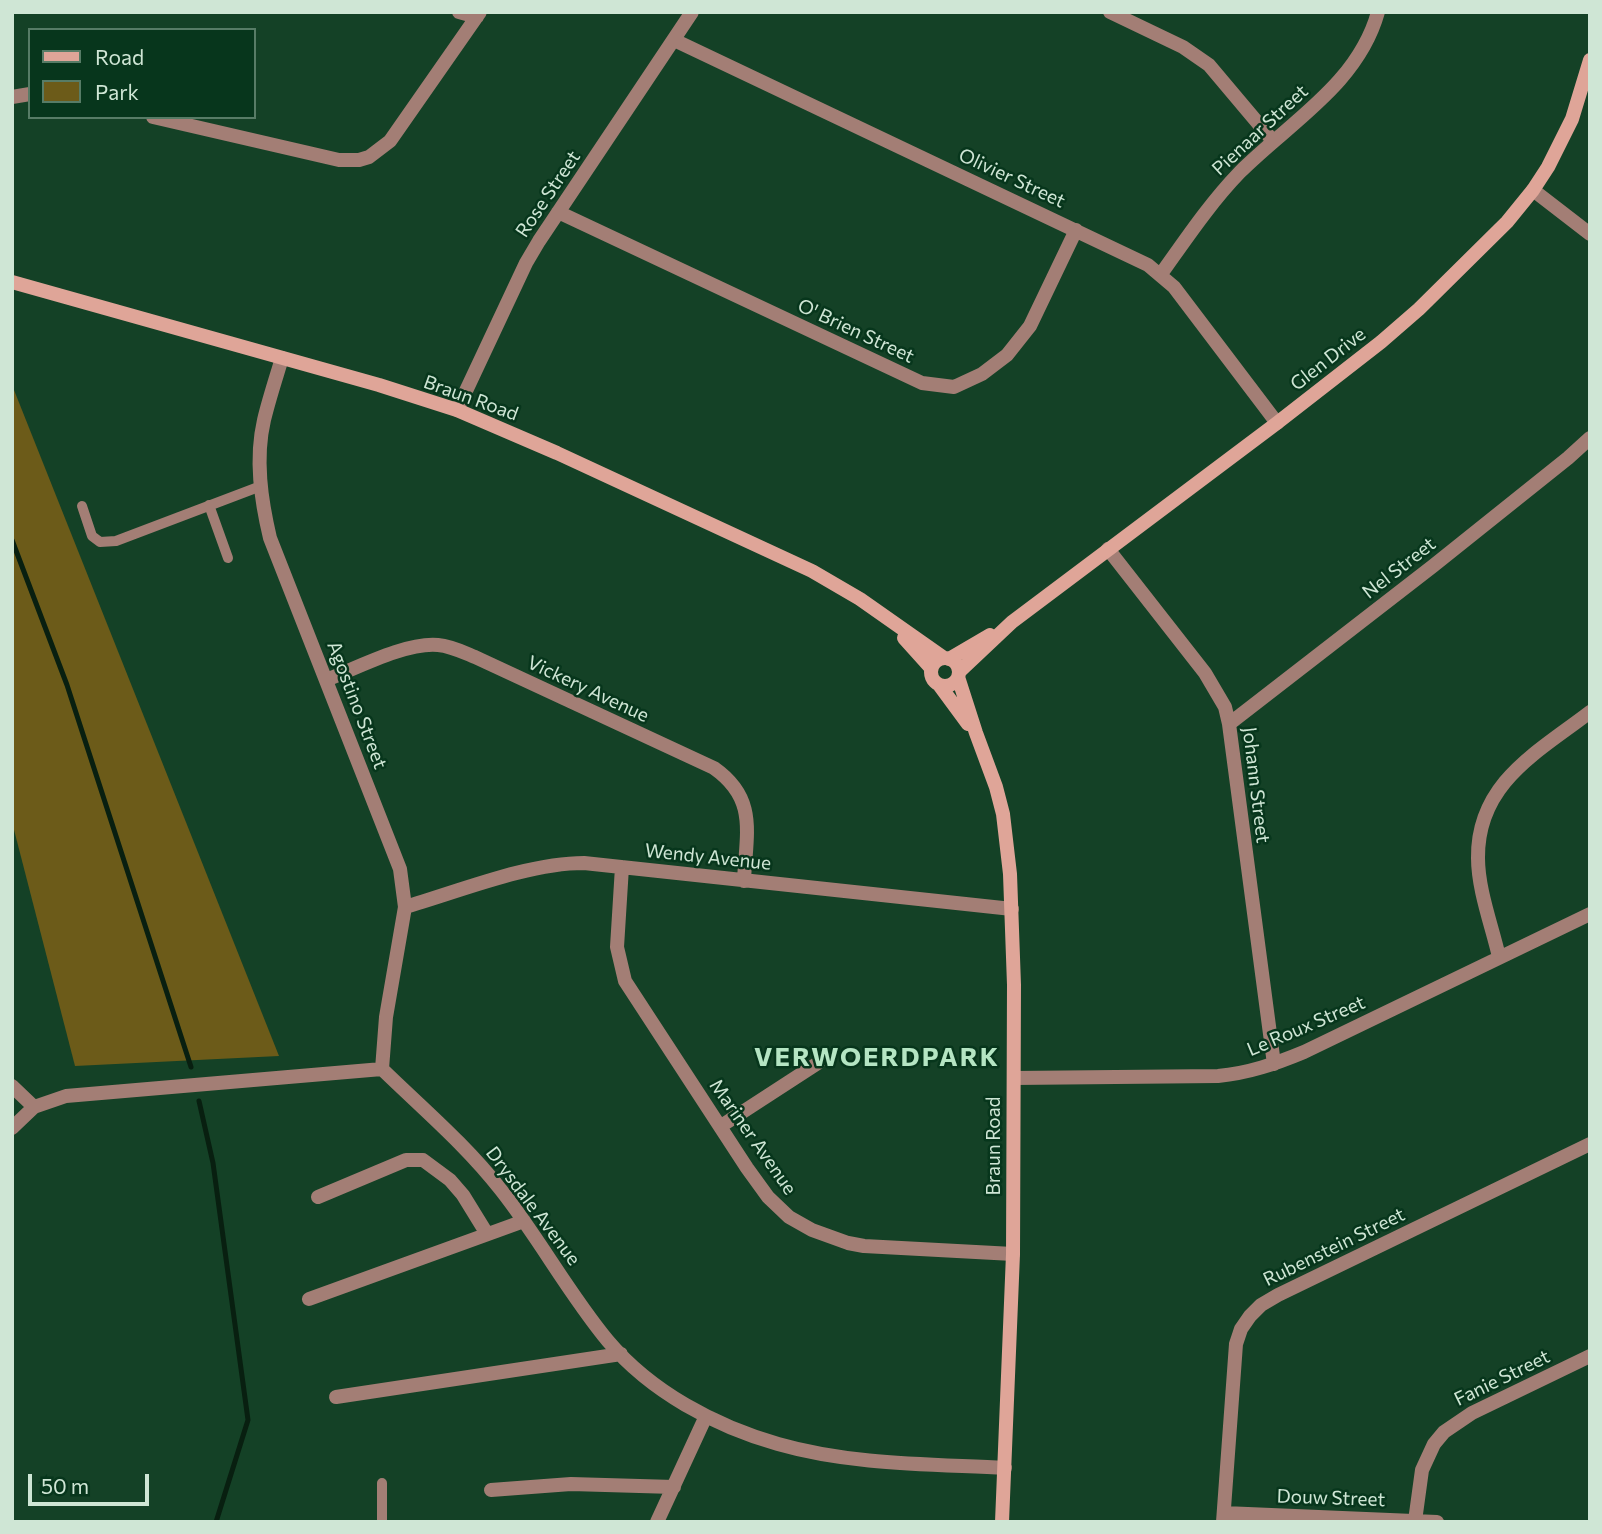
<!DOCTYPE html>
<style>
body{margin:0}
#map{position:relative;width:1602px;height:1534px;overflow:hidden;background:#144126;font-family:Commissioner,sans-serif}
canvas{display:block}
.frame{position:absolute;inset:0;border:14px solid #cfe6d5;pointer-events:none}
.legend{position:absolute;left:28px;top:28px;width:228px;height:91px;box-sizing:border-box;background:#07361c;border:2px solid #577c66;margin:0;padding:9px 12px;list-style:none;font-size:21px;color:#cfe6d5}
.legend li{display:flex;align-items:center;gap:14px;height:35px}
.legend b{width:35px;border:2px solid #577c66}
.scale{position:absolute;left:28px;top:1474px;width:121px;height:32px;box-sizing:border-box;border:4px solid #cfe6d5;border-top:0;padding-left:9px;font-size:21px;line-height:24px;white-space:nowrap;color:#cfe6d5;-webkit-text-stroke:5px #07361c;paint-order:stroke}
</style>
<div id="map">
<canvas width="1602" height="1534"></canvas>
<div class="frame"></div>
<ul class="legend">
<li><b style="height:9px;background:#dfa598"></b>Road</li>
<li><b style="height:19px;background:#6c5b19"></b>Park</li>
</ul>
<div class="scale">50 m</div>
</div>
<script>
const ctx = document.querySelector('canvas').getContext('2d');
ctx.lineJoin = 'round';
function fill(path, color) { ctx.fillStyle = color; ctx.fill(path, 'evenodd'); }
function stroke(path, color, width, dash) { ctx.strokeStyle = color; ctx.lineWidth = width; ctx.lineCap = dash ? 'butt' : 'round'; ctx.setLineDash(dash || []); ctx.stroke(path); }
function write(font, color, halo, rows, align = 'center') {
  ctx.font = font + ' Commissioner,sans-serif'; ctx.lineWidth = 5; ctx.setLineDash([]); ctx.textBaseline = 'middle'; ctx.strokeStyle = halo; ctx.fillStyle = color; for (const [text, x, y, turn = 0] of rows) {
    ctx.save(); ctx.translate(x, y); ctx.rotate((+turn || 0) * Math.PI / 180); ctx.textAlign = isNaN(turn) ? turn : align; if (halo) ctx.strokeText(text, 0, 0); ctx.fillText(text, 0, 0); ctx.restore();
  }
}
fill(new Path2D(`
 M 12,385 L 279,1056 L 75,1066 L 12,822 Z`), '#6c5b19');
stroke(new Path2D(`
 M 12,540 L 67,685 L 191,1067
 M 199,1101 L 213,1163 L 248,1420 L 216,1522`), '#081f10', 5);
stroke(new Path2D(`
 M 209,505 L 228,558
 M 82,506 L 92,536 L 100,542 L 116,541 L 261,486
 M 382,1522 L 382,1483`), '#a37e75', 10);
stroke(new Path2D(`
 M 459,12 L 477,17
 M 1110,12 L 1183,47 L 1209,65 L 1273,141
 M 674,40 L 1148,265 L 1174,287 L 1277,423
 M 12,97 L 30,94
 M 153,117 L 339,160 L 359,160 L 369,157 L 390,141 L 480,12
 M 1533,190 L 1590,234
 M 558,212 L 922,383 L 954,387 L 982,374 L 1007,355 L 1030,326 L 1076,230
 M 1161,274 C 1186,239 1210,203 1240,172 C 1290,122 1358,84 1378,12
 M 282,358 C 276,378 269,399 264,420 C 255,459 261,500 270,538 L 400,869 L 405,907 L 386,1017 L 382,1069
 M 457,410 L 526,263 L 539,241 L 692,12
 M 1108,549 L 1205,673 L 1225,707 L 1229,724 L 1274,1064
 M 326,680 C 357,668 406,642 438,645 C 451,646 463,652 475,657 L 714,768 C 758,799 746,833 744,881
 M 1229,724 L 1433,566 L 1568,458 L 1590,438
 M 622,867 L 617,947 L 625,981 L 747,1168 L 768,1197 L 789,1217 L 812,1230 L 848,1243 L 864,1246 L 1013,1254
 M 405,907 C 460,891 528,863 584,863 L 1012,909
 M 1499,957 C 1492,926 1478,890 1478,858 C 1477,783 1538,752 1590,712
 M 1014,1078 L 1218,1076 C 1249,1073 1275,1064 1304,1052 L 1590,914
 M 12,1086 L 34,1107
 M 721,1126 L 818,1063
 M 12,1128 L 34,1107 L 66,1096 L 382,1069 C 422,1108 466,1145 501,1190 C 539,1238 569,1294 608,1341 C 651,1392 715,1426 778,1444 C 851,1465 930,1464 1005,1468
 M 318,1197 L 406,1160 L 423,1160 L 450,1180 L 463,1195 L 487,1234
 M 309,1299 L 524,1221
 M 336,1397 L 621,1354
 M 491,1490 L 571,1484 L 674,1487
 M 1224,1513 L 1437,1522
 M 1415,1521 L 1422,1470 L 1434,1444 L 1444,1432 L 1472,1413 L 1590,1356
 M 657,1522 L 706,1416
 M 1223,1522 L 1236,1344 L 1241,1329 L 1250,1316 L 1261,1305 L 1278,1295 L 1590,1144`), '#a37e75', 14);
stroke(new Path2D(`
 M 12,282 L 379,385 L 457,410 L 557,453 L 812,571 L 860,599 L 944,658
 M 904,638 L 931,668
 M931 672a14 14 0 1 1 28 0a14 14 0 1 1-28 0Z
 M 949,659 L 990,635
 M 959,672 L 1012,622 L 1277,423 L 1381,342 L 1419,309 L 1507,222 L 1533,190 L 1548,167 L 1572,119 L 1590,60
 M 958,677 L 976,733 L 996,787 L 1003,814 L 1010,874 L 1014,985 L 1013,1254 L 1002,1522
 M 940,686 L 968,724`), '#dfa598', 14);
write('19px', '#cfe6d5', '#07361c', [
 ["Pienaar Street",1260,130,-43],
 ["Olivier Street",1012,178,25],
 ["Rose Street",548,194,-56],
 ["O' Brien Street",856,331,25],
 ["Glen Drive",1328,359,-38],
 ["Braun Road",471,398,20],
 ["Nel Street",1399,568,-38],
 ["Vickery Avenue",588,689,25],
 ["Agostino Street",357,705,69],
 ["Johann Street",1256,785,83],
 ["Wendy Avenue",708,857,6],
 ["Le Roux Street",1306,1026,-23],
 ["Mariner Avenue",753,1137,55],
 ["Braun Road",994,1146,-90],
 ["Drysdale Avenue",533,1206,53],
 ["Rubenstein Street",1334,1247,-26],
 ["Fanie Street",1502,1378,-26],
 ["Douw Street",1331,1498,2]
]);
ctx.letterSpacing = '2px';
write('bold 26px', '#b5e5c3', '#07361c', [
 ["VERWOERDPARK",877,1057]
]);
ctx.letterSpacing = '0px';
</script>
